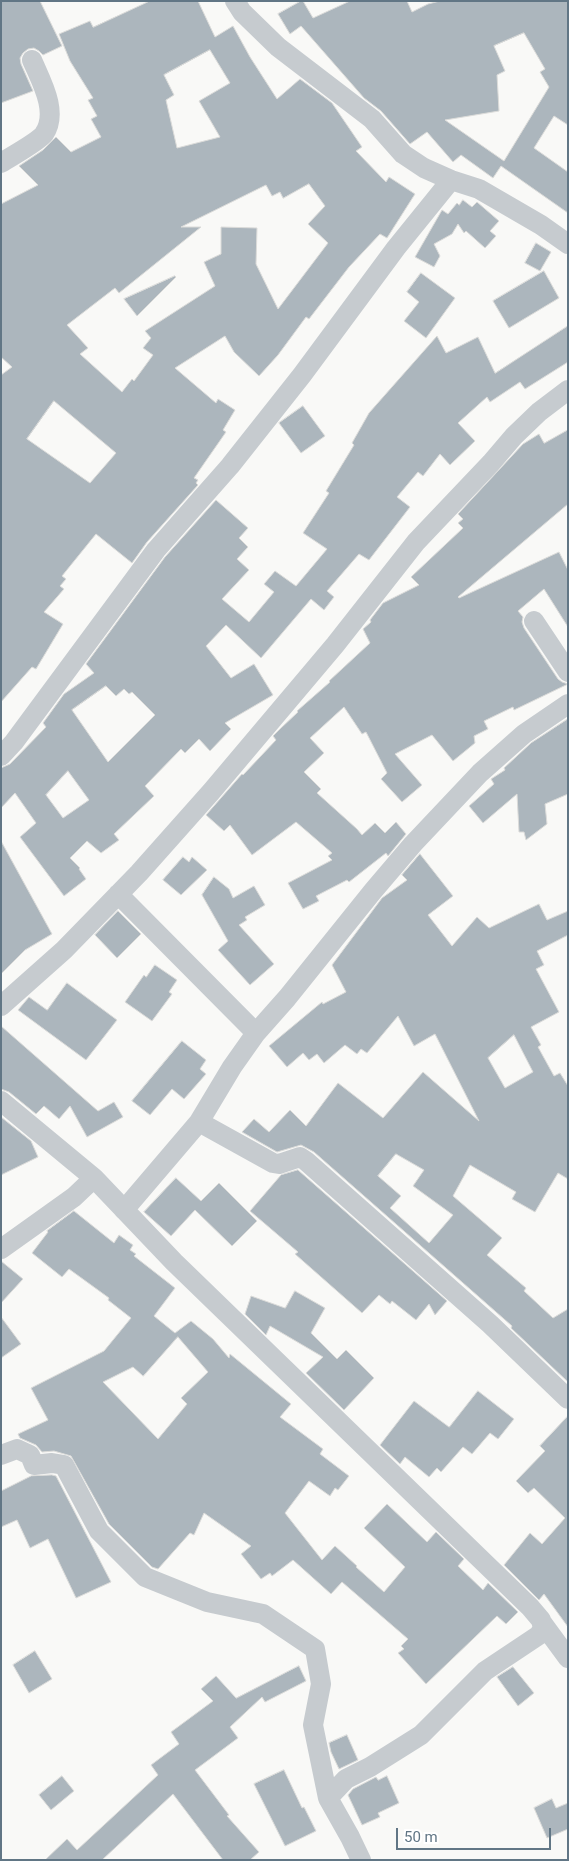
<!DOCTYPE html>
<style>
body{margin:0}
#map{position:relative;width:569px;height:1861px;overflow:hidden;background:#f9f9f7;font-family:Roboto,sans-serif}
canvas{display:block}
.frame{position:absolute;inset:0;border:2px solid #617685;pointer-events:none}
.scale{position:absolute;left:396px;top:1828px;width:155px;height:22px;box-sizing:border-box;border:2px solid #617685;border-top:0;padding-left:6px;font-size:15px;line-height:18px;white-space:nowrap;color:#617685;-webkit-text-stroke:4px #fff;paint-order:stroke}
</style>
<div id="map">
<canvas width="569" height="1861"></canvas>
<div class="frame"></div>
<div class="scale">50 m</div>
</div>
<script>
const ctx = document.querySelector('canvas').getContext('2d');
ctx.lineJoin = 'round';
function fill(path, color) { ctx.fillStyle = color; ctx.fill(path, 'evenodd'); }
function stroke(path, color, width, dash) { ctx.strokeStyle = color; ctx.lineWidth = width; ctx.lineCap = dash ? 'butt' : 'round'; ctx.setLineDash(dash || []); ctx.stroke(path); }
const building = new Path2D(`
 M 1,1 L 40,1 L 62,46 L 43,55 L 39,51 L 34,48 L 28,49 L 23,53 L 20,58 L 21,64 L 33,91 L 1,103 Z
 M 150,1 L 198,1 L 215,37 L 233,26 L 250,57 L 277,99 L 300,79 L 332,103 L 362,147 L 356,151 L 386,182 L 389,177 L 415,194 L 387,238 L 380,234 L 349,267 L 309,319 L 306,317 L 278,355 L 259,376 L 234,352 L 225,336 L 175,368 L 216,403 L 218,399 L 235,410 L 223,430 L 226,432 L 194,478 L 198,480 L 196,483 L 198,485 L 147,542 L 132,563 L 96,534 L 62,576 L 66,579 L 60,586 L 64,589 L 44,612 L 63,624 L 36,669 L 32,667 L 1,702 L 1,375 L 12,367 L 1,357 L 1,204 L 38,185 L 19,166 L 43,150 L 56,137 L 71,152 L 101,137 L 91,119 L 97,116 L 88,100 L 93,98 L 70,61 L 59,34 L 90,21 L 93,27 ZM 210,50 L 230,83 L 199,101 L 220,137 L 177,148 L 166,100 L 174,95 L 164,75 ZM 309,184 L 325,206 L 308,224 L 328,243 L 278,309 L 256,264 L 257,228 L 221,227 L 221,254 L 204,262 L 215,286 L 145,331 L 151,338 L 143,348 L 153,355 L 134,381 L 132,379 L 122,392 L 80,354 L 88,348 L 67,325 L 115,288 L 119,293 L 201,227 L 181,227 L 266,185 L 272,196 L 280,192 L 283,198 ZM 54,401 L 116,453 L 90,483 L 27,439 Z
 M 301,1 L 303,1 L 313,18 L 350,1 L 407,1 L 412,12 L 428,4 L 440,1 L 568,1 L 568,125 L 554,116 L 534,148 L 568,172 L 568,213 L 501,166 L 493,178 L 461,155 L 453,162 L 427,132 L 410,144 L 381,111 L 364,98 L 301,26 L 290,34 L 278,14 ZM 524,33 L 545,69 L 540,72 L 549,87 L 504,161 L 445,120 L 499,111 L 497,75 L 505,71 L 494,46 Z
 M 463,200 L 472,207 L 477,202 L 499,221 L 490,231 L 496,236 L 485,248 L 466,231 L 464,233 L 458,224 L 452,234 L 434,244 L 440,256 L 434,267 L 415,257 L 442,210 L 448,214 L 457,203 L 459,205 Z
 M 536,243 L 551,252 L 540,271 L 525,263 Z
 M 544,271 L 559,298 L 509,328 L 493,301 Z
 M 421,273 L 455,298 L 426,338 L 404,321 L 419,302 L 407,292 Z
 M 175,276 L 176,277 L 137,316 L 124,299 Z
 M 568,326 L 568,362 L 525,389 L 520,382 L 490,402 L 487,397 L 458,423 L 475,441 L 450,465 L 440,454 L 423,476 L 418,472 L 397,497 L 410,507 L 369,560 L 359,554 L 327,591 L 334,597 L 324,610 L 311,599 L 261,658 L 226,625 L 206,646 L 231,678 L 254,664 L 273,695 L 225,723 L 231,729 L 210,751 L 199,739 L 185,753 L 181,749 L 145,786 L 154,796 L 114,834 L 119,840 L 101,853 L 87,841 L 70,858 L 80,868 L 79,869 L 86,879 L 64,896 L 20,837 L 36,823 L 15,793 L 1,808 L 1,768 L 10,764 L 46,727 L 43,723 L 64,694 L 94,673 L 86,664 L 165,557 L 216,500 L 248,528 L 239,538 L 248,547 L 237,559 L 249,570 L 222,599 L 249,622 L 274,592 L 264,584 L 275,571 L 296,586 L 327,549 L 303,533 L 329,493 L 326,491 L 354,445 L 352,443 L 369,413 L 437,336 L 446,353 L 478,337 L 495,373 ZM 106,686 L 116,696 L 124,689 L 129,694 L 132,692 L 155,715 L 108,762 L 72,710 ZM 68,771 L 89,800 L 63,818 L 46,795 Z
 M 303,406 L 325,436 L 301,453 L 279,423 Z
 M 568,430 L 568,504 L 458,597 L 459,598 L 559,552 L 568,570 L 568,627 L 544,589 L 518,611 L 523,617 L 522,622 L 524,628 L 558,679 L 562,682 L 568,684 L 514,710 L 513,707 L 484,721 L 488,729 L 474,736 L 475,743 L 453,761 L 432,735 L 395,754 L 422,785 L 402,802 L 381,779 L 387,773 L 366,732 L 362,734 L 344,707 L 310,738 L 324,753 L 304,772 L 321,789 L 317,793 L 357,829 L 362,835 L 375,823 L 385,833 L 396,822 L 406,834 L 388,856 L 386,853 L 349,882 L 347,880 L 316,896 L 319,901 L 303,909 L 288,883 L 332,860 L 328,856 L 332,853 L 296,822 L 252,855 L 230,825 L 224,831 L 206,815 L 242,774 L 243,775 L 276,740 L 273,736 L 281,728 L 298,712 L 297,711 L 330,682 L 329,681 L 370,643 L 363,629 L 371,622 L 370,620 L 383,603 L 419,585 L 411,577 L 463,528 L 458,523 L 463,519 L 458,514 L 523,444 L 539,434 L 544,443 Z
 M 568,719 L 568,794 L 545,804 L 547,824 L 526,840 L 524,832 L 519,832 L 517,794 L 483,823 L 469,806 L 494,784 L 491,779 L 505,770 L 504,768 L 531,743 Z
 M 1,841 L 52,934 L 25,950 L 1,974 Z
 M 420,854 L 453,896 L 428,915 L 452,946 L 477,917 L 489,928 L 539,904 L 547,920 L 568,911 L 568,935 L 537,951 L 544,965 L 536,969 L 559,1012 L 531,1027 L 541,1045 L 538,1047 L 554,1076 L 560,1073 L 568,1086 L 568,1179 L 558,1173 L 535,1212 L 512,1199 L 516,1192 L 470,1165 L 453,1196 L 502,1238 L 487,1255 L 526,1288 L 524,1291 L 553,1318 L 568,1309 L 568,1382 L 511,1328 L 512,1326 L 314,1152 L 301,1145 L 277,1152 L 242,1132 L 254,1119 L 269,1132 L 290,1110 L 306,1126 L 338,1083 L 383,1118 L 423,1072 L 479,1121 L 435,1034 L 414,1046 L 398,1016 L 367,1053 L 361,1049 L 357,1054 L 345,1045 L 324,1063 L 317,1054 L 309,1060 L 303,1053 L 287,1067 L 269,1046 L 322,1002 L 323,1004 L 346,992 L 332,965 L 382,898 L 407,880 L 402,875 ZM 514,1035 L 533,1072 L 505,1088 L 488,1058 ZM 396,1154 L 424,1170 L 413,1186 L 453,1215 L 429,1243 L 390,1208 L 401,1196 L 378,1176 Z
 M 183,857 L 189,862 L 192,857 L 207,870 L 181,895 L 163,880 Z
 M 214,877 L 229,889 L 233,898 L 254,886 L 265,905 L 245,917 L 247,920 L 239,925 L 274,964 L 250,985 L 218,950 L 228,941 L 202,895 Z
 M 118,911 L 141,934 L 117,958 L 95,935 Z
 M 155,965 L 177,980 L 169,992 L 172,994 L 152,1021 L 125,1002 L 144,975 L 146,977 Z
 M 67,983 L 117,1020 L 86,1060 L 18,1010 L 29,997 L 47,1010 Z
 M 1,1026 L 98,1111 L 114,1102 L 123,1117 L 87,1137 L 70,1106 L 59,1119 L 44,1106 L 36,1114 L 9,1092 L 1,1089 Z
 M 182,1041 L 206,1060 L 200,1069 L 206,1074 L 184,1099 L 172,1089 L 150,1115 L 132,1101 Z
 M 1,1117 L 31,1141 L 38,1157 L 1,1175 Z
 M 298,1170 L 447,1301 L 435,1315 L 429,1304 L 416,1320 L 392,1301 L 390,1304 L 379,1295 L 362,1313 L 295,1254 L 298,1252 L 250,1211 L 281,1175 Z
 M 176,1178 L 201,1201 L 219,1183 L 257,1221 L 232,1246 L 195,1210 L 171,1236 L 144,1212 Z
 M 74,1211 L 114,1243 L 119,1235 L 133,1245 L 130,1250 L 136,1254 L 134,1256 L 175,1288 L 154,1316 L 175,1333 L 191,1321 L 213,1339 L 229,1358 L 230,1354 L 291,1404 L 280,1417 L 323,1449 L 320,1454 L 349,1476 L 338,1490 L 335,1488 L 330,1496 L 309,1481 L 285,1513 L 322,1560 L 335,1546 L 357,1566 L 356,1567 L 384,1592 L 405,1567 L 364,1528 L 387,1504 L 427,1542 L 436,1532 L 464,1559 L 458,1566 L 483,1590 L 488,1583 L 518,1612 L 506,1624 L 497,1616 L 426,1684 L 398,1653 L 404,1649 L 401,1646 L 408,1639 L 342,1582 L 331,1594 L 293,1560 L 272,1576 L 270,1573 L 261,1579 L 241,1554 L 251,1546 L 204,1513 L 194,1535 L 190,1533 L 158,1569 L 152,1567 L 109,1524 L 71,1456 L 54,1451 L 42,1452 L 36,1445 L 20,1438 L 18,1434 L 48,1420 L 31,1388 L 104,1351 L 131,1318 L 108,1300 L 109,1298 L 69,1269 L 62,1277 L 32,1253 L 48,1232 L 47,1231 ZM 178,1337 L 208,1372 L 181,1398 L 187,1404 L 158,1439 L 103,1382 L 133,1367 L 143,1376 Z
 M 1,1261 L 23,1279 L 1,1303 Z
 M 295,1291 L 325,1308 L 311,1333 L 337,1359 L 346,1350 L 374,1378 L 344,1410 L 306,1373 L 323,1357 L 270,1326 L 266,1335 L 245,1314 L 251,1296 L 285,1308 Z
 M 1,1317 L 21,1344 L 1,1358 Z
 M 478,1391 L 514,1419 L 498,1439 L 490,1433 L 472,1454 L 463,1447 L 441,1472 L 437,1468 L 429,1477 L 405,1457 L 400,1464 L 380,1445 L 414,1401 L 449,1427 Z
 M 568,1416 L 568,1627 L 544,1594 L 539,1600 L 504,1565 L 530,1533 L 542,1544 L 565,1518 L 534,1488 L 528,1493 L 516,1481 L 545,1451 L 540,1446 Z
 M 52,1475 L 56,1476 L 111,1582 L 76,1598 L 48,1539 L 30,1548 L 17,1520 L 1,1527 L 1,1491 L 31,1476 Z
 M 35,1651 L 52,1679 L 29,1693 L 13,1665 Z
 M 299,1666 L 306,1681 L 265,1702 L 262,1697 L 230,1727 L 238,1738 L 195,1770 L 229,1815 L 227,1816 L 259,1852 L 250,1860 L 223,1860 L 173,1794 L 102,1860 L 45,1860 L 67,1839 L 77,1850 L 158,1775 L 151,1765 L 179,1744 L 171,1732 L 213,1701 L 201,1689 L 216,1676 L 236,1698 Z
 M 513,1667 L 534,1693 L 518,1706 L 497,1677 Z
 M 347,1735 L 358,1760 L 339,1769 L 331,1752 L 329,1743 Z
 M 284,1770 L 302,1808 L 304,1807 L 316,1831 L 285,1846 L 254,1784 Z
 M 62,1776 L 74,1791 L 51,1810 L 39,1795 Z
 M 387,1776 L 399,1803 L 378,1813 L 380,1817 L 362,1825 L 348,1795 L 353,1789 L 376,1777 L 378,1780 Z
 M 552,1799 L 556,1808 L 568,1803 L 568,1829 L 547,1838 L 534,1808 Z`);
fill(building, '#acb6bd');
stroke(building, '#dbdbd9', 1);
stroke(new Path2D(`
 M 235,1 L 242,12 L 278,47 L 372,119 L 403,154 L 424,168 L 451,180 L 479,189 L 541,225 L 568,244
 M 1,163 C 10,157 38,142 44,134 C 59,112 41,81 32,60
 M 534,621 L 568,672
 M 1,756 L 14,742 L 156,550 L 230,466 L 302,375 L 396,248 L 451,180
 M 118,894 L 256,1033
 M 1,1006 L 64,950 L 139,873 L 211,792 L 335,645 L 416,542 L 491,463 L 514,436 L 539,412 L 568,390
 M 1,1101 L 94,1178 L 174,1262 L 530,1607 L 541,1620 L 543,1628 L 539,1635 L 485,1671 L 421,1735 L 370,1767 L 346,1779 L 328,1798 L 313,1725 L 321,1684 L 315,1649 L 263,1614 L 207,1602 L 145,1577 L 99,1531 L 64,1465 L 52,1463 L 34,1465 L 30,1455 L 17,1449 L 1,1455
 M 199,1122 L 273,1163 L 279,1164 L 300,1157 L 306,1161 L 490,1324 L 568,1399
 M 124,1210 L 199,1122 L 232,1067 L 256,1033 L 287,998 L 373,891 L 413,844 L 480,773 L 524,734 L 568,704
 M 1,1249 L 74,1197 L 94,1178
 M 543,1624 L 568,1658
 M 328,1798 L 350,1837 L 361,1860`), '#c6cbcf', 20);
</script>
